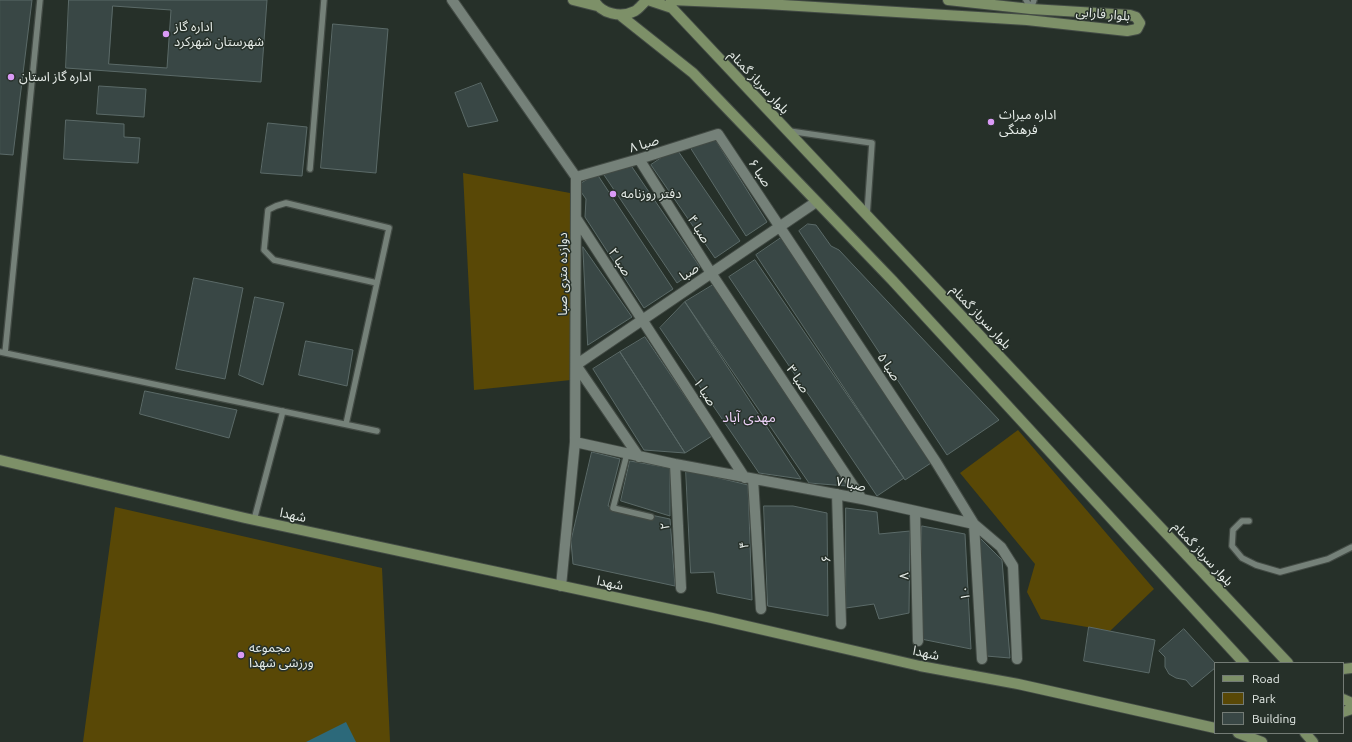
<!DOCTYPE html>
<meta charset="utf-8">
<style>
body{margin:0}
#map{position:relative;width:1352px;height:742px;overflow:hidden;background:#263029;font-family:Ubuntu,sans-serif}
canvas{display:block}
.legend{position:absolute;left:1214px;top:662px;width:130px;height:72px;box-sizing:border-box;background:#263029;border:1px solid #737b75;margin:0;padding:5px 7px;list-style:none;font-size:12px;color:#e6ece8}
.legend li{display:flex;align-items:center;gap:8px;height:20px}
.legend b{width:20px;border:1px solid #737b75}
</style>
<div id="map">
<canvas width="1352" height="742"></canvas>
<ul class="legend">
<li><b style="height:5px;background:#7d9068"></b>Road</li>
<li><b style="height:11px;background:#594806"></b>Park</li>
<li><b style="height:11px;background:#394745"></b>Building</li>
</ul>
</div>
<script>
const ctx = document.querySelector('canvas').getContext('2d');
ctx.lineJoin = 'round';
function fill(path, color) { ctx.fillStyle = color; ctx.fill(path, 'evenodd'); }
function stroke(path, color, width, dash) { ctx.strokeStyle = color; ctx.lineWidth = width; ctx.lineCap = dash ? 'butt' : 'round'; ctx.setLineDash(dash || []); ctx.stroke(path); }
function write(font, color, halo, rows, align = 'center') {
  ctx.font = font + ' Ubuntu,"Noto Sans Arabic",sans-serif'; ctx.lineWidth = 3; ctx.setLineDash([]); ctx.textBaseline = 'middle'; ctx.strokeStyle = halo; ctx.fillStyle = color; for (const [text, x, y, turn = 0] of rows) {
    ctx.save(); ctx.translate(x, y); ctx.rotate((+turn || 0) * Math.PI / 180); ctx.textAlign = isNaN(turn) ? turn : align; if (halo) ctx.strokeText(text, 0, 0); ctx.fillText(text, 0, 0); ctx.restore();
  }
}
fill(new Path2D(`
 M 463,173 L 570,193 L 571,380 L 474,390 Z
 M 1018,430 L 1154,589 L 1110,631 L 1041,619 L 1027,592 L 1035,564 L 960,473 Z
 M 115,507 L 382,568 L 390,742 L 83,742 Z`), '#594806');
fill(new Path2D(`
 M 346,722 L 356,742 L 306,742 Z`), '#2c697a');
const building = new Path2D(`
 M 0,0 L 32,0 L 13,155 L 0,154 Z
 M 69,0 L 267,0 L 261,82 L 66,68 Z
 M 113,6 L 171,10 L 167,68 L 109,64 Z
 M 333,24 L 388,29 L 376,173 L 321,168 Z
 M 481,83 L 498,121 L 468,127 L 455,93 Z
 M 99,86 L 146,89 L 144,117 L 97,114 Z
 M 66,120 L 124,124 L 124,137 L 140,138 L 138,163 L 64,159 Z
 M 268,123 L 307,127 L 302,176 L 261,173 Z
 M 713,136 L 767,222 L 746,236 L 688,144 Z
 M 676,148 L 740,241 L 715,258 L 651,165 Z
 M 630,164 L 700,267 L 677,283 L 602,172 Z
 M 597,174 L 673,289 L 644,308 L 585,217 L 586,199 L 577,186 Z
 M 808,224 L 816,225 L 831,246 L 839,250 L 999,420 L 947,455 L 799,231 Z
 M 781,238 L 931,463 L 905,480 L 756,255 Z
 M 583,247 L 632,317 L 588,345 Z
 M 755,260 L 904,478 L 877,496 L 729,277 Z
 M 194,278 L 243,288 L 225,379 L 176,369 Z
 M 713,285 L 847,486 L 809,483 L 685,302 Z
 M 255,297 L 284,303 L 263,385 L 239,375 Z
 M 685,302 L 801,479 L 759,473 L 660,328 Z
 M 645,337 L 712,436 L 685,453 L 620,352 Z
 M 306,341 L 353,350 L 347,386 L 299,375 Z
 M 620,352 L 685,453 L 644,450 L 593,369 Z
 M 145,391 L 237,410 L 229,438 L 140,414 Z
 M 592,452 L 620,459 L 608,506 L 670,519 L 675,586 L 573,564 L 571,541 Z
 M 630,461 L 670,468 L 670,516 L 621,501 Z
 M 686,470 L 748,485 L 752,600 L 717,593 L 714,572 L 691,573 Z
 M 764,506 L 793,506 L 827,513 L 828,616 L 768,606 Z
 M 846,508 L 877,512 L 879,534 L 910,531 L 909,613 L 879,619 L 874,604 L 846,608 Z
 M 922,526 L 965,534 L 971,649 L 921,639 Z
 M 979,537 L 1002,560 L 1010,658 L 986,656 Z
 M 1089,627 L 1155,640 L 1149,673 L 1084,661 Z
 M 1184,629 L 1215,663 L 1215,668 L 1192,687 L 1186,680 L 1176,678 L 1169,674 L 1165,667 L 1165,657 L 1159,651 Z`);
fill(building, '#394745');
stroke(building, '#5b6a68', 1);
const service = new Path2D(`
 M 1026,0 L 1031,9
 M 1031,9 L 1034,0
 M 789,131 L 872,143 L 867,215
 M 310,169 L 324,0
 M 0,352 L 377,431
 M 5,353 L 40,0
 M 346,424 L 389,228 L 286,203 L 276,206 L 268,210 L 264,250 L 274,260 L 377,283
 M 627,454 L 613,508 L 651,517
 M 254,520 L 283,411
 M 1249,521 L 1242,521 L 1233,530 L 1232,546 L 1242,558 L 1256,565 L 1280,572 L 1328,559 L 1352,547`);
const minor = new Path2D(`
 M 452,0 L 576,177 L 575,442 L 561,586
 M 639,159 L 711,273 L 862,499
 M 576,177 L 639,159 L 718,134 L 936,462 L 974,524 L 982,659
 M 576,218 L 745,478
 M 575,442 L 675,464 L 862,499 L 974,524 L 1001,547 L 1013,566 L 1017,659
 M 639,457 L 576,365 L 816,202
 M 675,464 L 681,588
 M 753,479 L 761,609
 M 837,494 L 841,624
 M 915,511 L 918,641`);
const secondary = new Path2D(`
 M 573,0 L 597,6
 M 594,0 C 601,14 621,18 635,11 C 639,9 643,3 647,0
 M 648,0 L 672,8 L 1288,663
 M 671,0 L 766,4 L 1027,20 L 1127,31 L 1137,29 L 1140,23 L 1136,17 L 1130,15 L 1031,9 L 948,0
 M 620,15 L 693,73 L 892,280 L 1244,663
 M 0,460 L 245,518 L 712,618 L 920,666 L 1018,684 L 1215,728
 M 1343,669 L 1352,668
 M 1343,699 L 1352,703
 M 1343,712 L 1352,709
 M 1238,733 L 1262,742
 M 1305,733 L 1313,742`);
stroke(service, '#434b45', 8);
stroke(minor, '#434b45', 12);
stroke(secondary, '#434b45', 12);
stroke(service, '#758179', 5.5);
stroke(minor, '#758179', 10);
stroke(secondary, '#7d9068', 10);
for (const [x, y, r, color] of [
 [166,34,4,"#da9af6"],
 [11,77,4,"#da9af6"],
 [991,122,4,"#da9af6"],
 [613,194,4,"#da9af6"],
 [241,655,4,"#da9af6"]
]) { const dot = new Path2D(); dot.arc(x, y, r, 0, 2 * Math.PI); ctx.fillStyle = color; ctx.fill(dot); stroke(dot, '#263029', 1.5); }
write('13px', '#e6ece8', '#263029', [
 ["بلوار فارابی",1103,14,5],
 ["بلوار سرباز گمنام",759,82,47],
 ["صبا ۸",644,144,-17],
 ["صبا ۶",760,173,56],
 ["صبا ۴",699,229,58],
 ["صبا ۲",620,262,57],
 ["صبا",689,272,-34],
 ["دوازده متری صبا",563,274,-90],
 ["بلوار سرباز گمنام",981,317,47],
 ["صبا ۵",889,367,56],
 ["صبا ۳",798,379,56],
 ["صبا ۱",705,392,57],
 ["صبا ۷",851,484,11],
 ["شهدا",293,515,12],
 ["۲",665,526,-93],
 ["۴",744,545,-93],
 ["بلوار سرباز گمنام",1203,554,47],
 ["۶",826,559,-92],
 ["۸",904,576,-91],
 ["شهدا",610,583,12],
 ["۱۰",965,593,-93],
 ["شهدا",926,653,12]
]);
write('13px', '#e6ece8', '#263029', [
 ["اداره گاز",174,27],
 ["شهرستان شهرکرد",174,42],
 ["اداره گاز استان",19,77],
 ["اداره میراث",999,115],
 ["فرهنگی",999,130],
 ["دفتر روزنامه",621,194],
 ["مجموعه",249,648],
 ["ورزشی شهدا",249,663]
], 'left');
write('14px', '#ecd1f8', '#263029', [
 ["مهدی آباد",749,417]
]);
</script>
